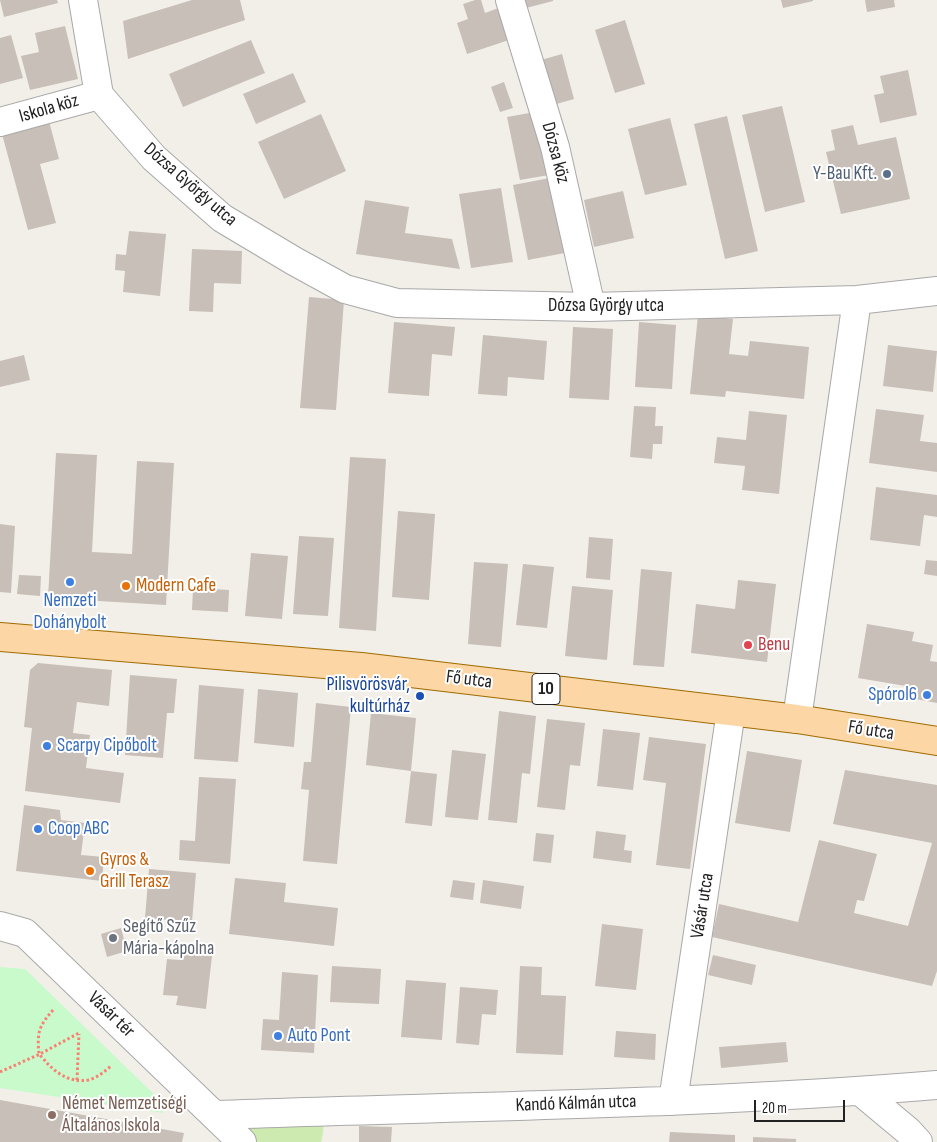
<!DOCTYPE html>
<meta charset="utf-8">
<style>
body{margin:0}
#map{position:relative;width:937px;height:1142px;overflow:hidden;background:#f2efe9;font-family:"Sofia Sans Condensed",sans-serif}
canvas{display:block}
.scale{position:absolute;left:754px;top:1100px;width:91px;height:22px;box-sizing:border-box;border:2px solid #222;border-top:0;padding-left:6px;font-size:15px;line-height:18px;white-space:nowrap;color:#222;-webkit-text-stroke:4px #fff;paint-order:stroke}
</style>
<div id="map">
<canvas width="937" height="1142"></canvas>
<div class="scale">20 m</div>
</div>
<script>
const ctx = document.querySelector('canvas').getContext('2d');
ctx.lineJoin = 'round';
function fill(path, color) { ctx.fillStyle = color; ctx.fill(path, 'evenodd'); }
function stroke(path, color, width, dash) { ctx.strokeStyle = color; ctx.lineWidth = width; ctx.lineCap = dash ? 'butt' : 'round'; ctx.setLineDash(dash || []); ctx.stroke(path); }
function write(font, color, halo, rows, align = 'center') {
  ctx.font = font + ' "Sofia Sans Condensed",sans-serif'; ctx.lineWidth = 4; ctx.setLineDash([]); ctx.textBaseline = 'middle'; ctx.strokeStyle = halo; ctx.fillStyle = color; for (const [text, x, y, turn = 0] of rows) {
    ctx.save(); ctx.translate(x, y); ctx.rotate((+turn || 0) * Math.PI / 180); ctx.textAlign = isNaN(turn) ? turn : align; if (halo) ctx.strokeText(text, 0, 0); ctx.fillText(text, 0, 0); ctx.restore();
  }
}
fill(new Path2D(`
 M 324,1115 L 323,1133 L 321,1142 L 248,1142 L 230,1121 Z`), '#cdebb0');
fill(new Path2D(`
 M 0,967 L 25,969 L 160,1100 L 163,1113 L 0,1088 Z`), '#c8facc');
fill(new Path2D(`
 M 0,0 L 57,0 L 58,3 L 4,17 Z
 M 192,0 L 240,0 L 245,20 L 128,59 L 123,21 Z
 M 475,0 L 481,0 L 485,13 L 504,6 L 515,38 L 467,54 L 457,23 L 468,19 L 463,4 Z
 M 524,0 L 553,0 L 553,1 L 526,8 Z
 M 781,0 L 813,0 L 813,1 L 783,8 Z
 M 865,0 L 894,0 L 895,7 L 867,12 Z
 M 625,20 L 645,84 L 615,93 L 595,30 Z
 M 65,26 L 78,79 L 30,90 L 21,56 L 39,52 L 35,33 Z
 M 11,35 L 23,78 L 0,84 L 0,38 Z
 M 251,40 L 265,73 L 183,107 L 169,74 Z
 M 562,54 L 574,99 L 553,105 L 541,60 Z
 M 908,70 L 917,115 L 880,123 L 874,95 L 884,93 L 880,76 Z
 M 293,73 L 306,102 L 256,124 L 243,94 Z
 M 504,82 L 513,108 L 500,112 L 491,87 Z
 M 782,106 L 805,202 L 765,212 L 742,115 Z
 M 535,112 L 549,175 L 520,180 L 507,117 Z
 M 321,114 L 346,171 L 284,199 L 258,142 Z
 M 727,116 L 758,251 L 725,259 L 694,124 Z
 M 670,118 L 687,185 L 645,195 L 628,129 Z
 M 49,121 L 59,159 L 40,164 L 56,223 L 28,230 L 2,134 Z
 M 853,125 L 858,145 L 896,137 L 910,199 L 841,214 L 826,152 L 835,150 L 831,130 Z
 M 555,177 L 570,252 L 528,260 L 513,185 Z
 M 501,188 L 513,262 L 471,268 L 459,194 Z
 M 623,191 L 634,238 L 594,247 L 584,200 Z
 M 365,200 L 409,207 L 405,233 L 452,239 L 460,269 L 356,254 Z
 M 129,231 L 166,234 L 160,296 L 123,292 L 125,271 L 115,270 L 116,254 L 126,255 Z
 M 192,249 L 242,251 L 241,284 L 214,283 L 213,312 L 189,311 Z
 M 309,297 L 344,300 L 336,410 L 300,408 Z
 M 698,315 L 733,319 L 729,354 L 748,356 L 750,341 L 809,347 L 804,399 L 726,391 L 725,397 L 690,394 Z
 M 394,322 L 455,327 L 452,356 L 432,354 L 429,396 L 388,393 Z
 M 639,322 L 676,325 L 672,389 L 635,387 Z
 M 573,327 L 613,329 L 609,400 L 569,398 Z
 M 483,335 L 547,341 L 544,380 L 508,377 L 507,396 L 478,394 Z
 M 888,345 L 937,351 L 933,392 L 883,386 Z
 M 24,355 L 30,380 L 0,387 L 0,361 Z
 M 634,406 L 656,407 L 655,426 L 663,426 L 662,444 L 653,444 L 652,459 L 630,457 Z
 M 876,409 L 924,415 L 920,441 L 937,443 L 937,472 L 869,463 Z
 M 749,411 L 787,415 L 779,494 L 742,490 L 745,466 L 714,463 L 717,437 L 746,440 Z
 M 56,453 L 97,455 L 92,552 L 132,554 L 137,461 L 174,463 L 166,605 L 48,598 Z
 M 350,457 L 386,459 L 376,631 L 339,628 Z
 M 876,487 L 937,495 L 937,517 L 924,515 L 920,546 L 870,540 Z
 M 398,511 L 435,514 L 429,600 L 392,597 Z
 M 0,524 L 15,526 L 11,593 L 0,592 Z
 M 299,536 L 334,538 L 328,616 L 293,614 Z
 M 589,537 L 613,539 L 610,580 L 586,578 Z
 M 251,553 L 288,556 L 282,619 L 245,616 Z
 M 926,560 L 937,561 L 937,576 L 924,574 Z
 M 474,562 L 508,564 L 501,647 L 468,644 Z
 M 523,564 L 554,567 L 547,628 L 516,625 Z
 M 641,569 L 672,572 L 664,667 L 633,665 Z
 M 19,575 L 41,576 L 40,596 L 17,594 Z
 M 738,580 L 776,584 L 767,662 L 691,653 L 696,604 L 735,609 Z
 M 572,586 L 613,590 L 607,660 L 565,656 Z
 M 193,588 L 229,590 L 228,612 L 192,610 Z
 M 867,624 L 914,632 L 912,641 L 933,645 L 930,661 L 937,662 L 937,703 L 916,699 L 918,688 L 858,678 Z
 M 38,663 L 112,670 L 109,706 L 77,702 L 73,733 L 90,735 L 86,768 L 124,773 L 120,803 L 25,791 L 32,728 L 24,727 L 30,670 Z
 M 130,675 L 177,679 L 174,713 L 167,713 L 163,758 L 125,755 Z
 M 199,685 L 244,689 L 238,762 L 194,759 Z
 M 258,689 L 298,693 L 294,747 L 254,743 Z
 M 316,703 L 351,707 L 337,864 L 303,861 L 309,790 L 301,789 L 304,762 L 311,762 Z
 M 499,711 L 536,716 L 530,774 L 522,773 L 517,823 L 488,820 Z
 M 371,713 L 416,718 L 411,771 L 366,765 Z
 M 547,719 L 585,723 L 580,766 L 570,765 L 565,810 L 537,807 Z
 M 603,729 L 640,733 L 633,790 L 597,786 Z
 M 649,737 L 706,744 L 690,869 L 656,865 L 666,783 L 643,780 Z
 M 452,750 L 486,754 L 478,820 L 445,817 Z
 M 747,751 L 802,760 L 790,832 L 735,823 Z
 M 845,770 L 937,785 L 937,971 L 932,986 L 712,937 L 719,904 L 798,922 L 819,840 L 877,854 L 864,901 L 857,900 L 854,913 L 908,926 L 932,843 L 833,824 Z
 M 411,771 L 437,774 L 432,826 L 405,823 Z
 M 199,777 L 236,779 L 230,864 L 179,860 L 180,840 L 195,841 Z
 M 24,805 L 60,810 L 61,820 L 85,823 L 81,855 L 104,857 L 102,881 L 16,871 Z
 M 596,831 L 626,835 L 624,850 L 632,851 L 631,863 L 593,858 Z
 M 536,833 L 554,835 L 551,863 L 533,861 Z
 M 149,869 L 196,873 L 192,922 L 145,918 Z
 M 235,878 L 286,883 L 284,902 L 338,908 L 334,946 L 229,934 Z
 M 453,880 L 475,883 L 473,900 L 450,897 Z
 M 483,880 L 524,886 L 521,909 L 480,903 Z
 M 602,924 L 643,929 L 636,990 L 595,986 Z
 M 121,928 L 127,951 L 107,957 L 101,934 Z
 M 179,952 L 212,956 L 206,1009 L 176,1005 L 178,996 L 163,995 L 167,959 L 179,960 Z
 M 713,955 L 756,965 L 752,985 L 708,975 Z
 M 332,966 L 381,969 L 379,1004 L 330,1002 Z
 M 520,966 L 542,967 L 541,995 L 566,996 L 563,1055 L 516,1053 Z
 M 282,972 L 318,975 L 314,1053 L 261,1050 L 263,1019 L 279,1020 Z
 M 406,980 L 446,983 L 442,1040 L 401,1037 Z
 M 460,987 L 498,990 L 496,1015 L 482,1014 L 479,1045 L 456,1043 Z
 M 616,1031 L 656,1034 L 655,1060 L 614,1057 Z
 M 786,1042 L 788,1062 L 721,1068 L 719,1047 Z
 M 0,1100 L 184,1133 L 182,1142 L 0,1142 Z
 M 359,1126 L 392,1127 L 391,1142 L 359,1142 Z
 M 670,1132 L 735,1135 L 735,1142 L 669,1142 Z
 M 753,1137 L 796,1139 L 796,1142 L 753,1142 Z`), '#c7bfb8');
const minor = new Path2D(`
 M 83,0 L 99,95 L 154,158 L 222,218 L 294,261 L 345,289 L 397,303 L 591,307 L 857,300 L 937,291
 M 510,0 L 555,147 L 591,307
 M 0,122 L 99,95
 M 797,719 L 857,300
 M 0,926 L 25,933 L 242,1142
 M 860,1091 L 908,1131 L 918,1142
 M 673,1101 L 731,711
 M 215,1115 C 456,1106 697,1105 937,1085`);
const major = new Path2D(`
 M 0,637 L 361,667 L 797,719 L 937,741`);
stroke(minor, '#a9a9a9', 30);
stroke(major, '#a06b00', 30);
stroke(new Path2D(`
 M 53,1010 C 47,1017 41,1024 39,1033 C 38,1039 38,1047 39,1053 C 40,1056 44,1059 46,1062 C 57,1074 71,1083 88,1080 C 97,1078 104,1072 111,1066
 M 0,1072 L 40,1054 L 79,1033
 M 77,1080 L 79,1034`), '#fa8072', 3, [2.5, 2.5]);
stroke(minor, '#fff', 28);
stroke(major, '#fcd6a4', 28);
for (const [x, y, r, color] of [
 [887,174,5,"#5c6f8a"],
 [70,582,5,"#3f7fe0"],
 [126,586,5,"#e8710a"],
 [748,645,5,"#e0444e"],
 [927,695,5,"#3f7fe0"],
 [420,696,5,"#1a4fb4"],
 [47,746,5,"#3f7fe0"],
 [38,829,5,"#3f7fe0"],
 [90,871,5,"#e8710a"],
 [113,938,5,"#6b7280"],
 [278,1036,5,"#3f7fe0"],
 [52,1115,5,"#8d6e63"]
]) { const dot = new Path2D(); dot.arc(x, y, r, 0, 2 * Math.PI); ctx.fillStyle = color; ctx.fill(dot); stroke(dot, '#fff', 2); }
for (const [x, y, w] of [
 [546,689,28]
]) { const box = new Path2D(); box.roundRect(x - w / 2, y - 15.5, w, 31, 4); ctx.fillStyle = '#fff'; ctx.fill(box); stroke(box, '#222', 1); }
write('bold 18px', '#222', null, [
 ["10",546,689]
]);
write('19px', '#222', '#fff', [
 ["Iskola köz",49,109,-16],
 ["Dózsa köz",555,153,75],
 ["Dózsa György utca",190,185,41],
 ["Dózsa György utca",606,306],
 ["Fő utca",469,680,7],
 ["Fő utca",871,731,9],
 ["Vásár utca",703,906,-81],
 ["Vásár tér",111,1015,44],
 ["Kandó Kálmán utca",576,1104,-2]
]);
write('19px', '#4e5e75', '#fff', [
 ["Y-Bau Kft.",877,174]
], 'right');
write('19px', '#c56008', '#fff', [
 ["Modern Cafe",136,586],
 ["Gyros &",100,860],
 ["Grill Terasz",100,882]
], 'left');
write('19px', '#366cbe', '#fff', [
 ["Nemzeti",70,601,"center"],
 ["Dohánybolt",70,623,"center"],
 ["Spórol6",917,695,"right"],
 ["Scarpy Cipőbolt",57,746],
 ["Coop ABC",48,829],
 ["Auto Pont",288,1036]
], 'left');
write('19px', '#be3a42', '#fff', [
 ["Benu",758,645]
], 'left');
write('19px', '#164399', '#fff', [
 ["Pilisvörösvár,",410,685],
 ["kultúrház",410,707]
], 'right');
write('19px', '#5b616d', '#fff', [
 ["Segítő Szűz",123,927],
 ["Mária-kápolna",123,949]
], 'left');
write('19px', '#785e54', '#fff', [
 ["Német Nemzetiségi",62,1104],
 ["Általános Iskola",62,1126]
], 'left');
</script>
